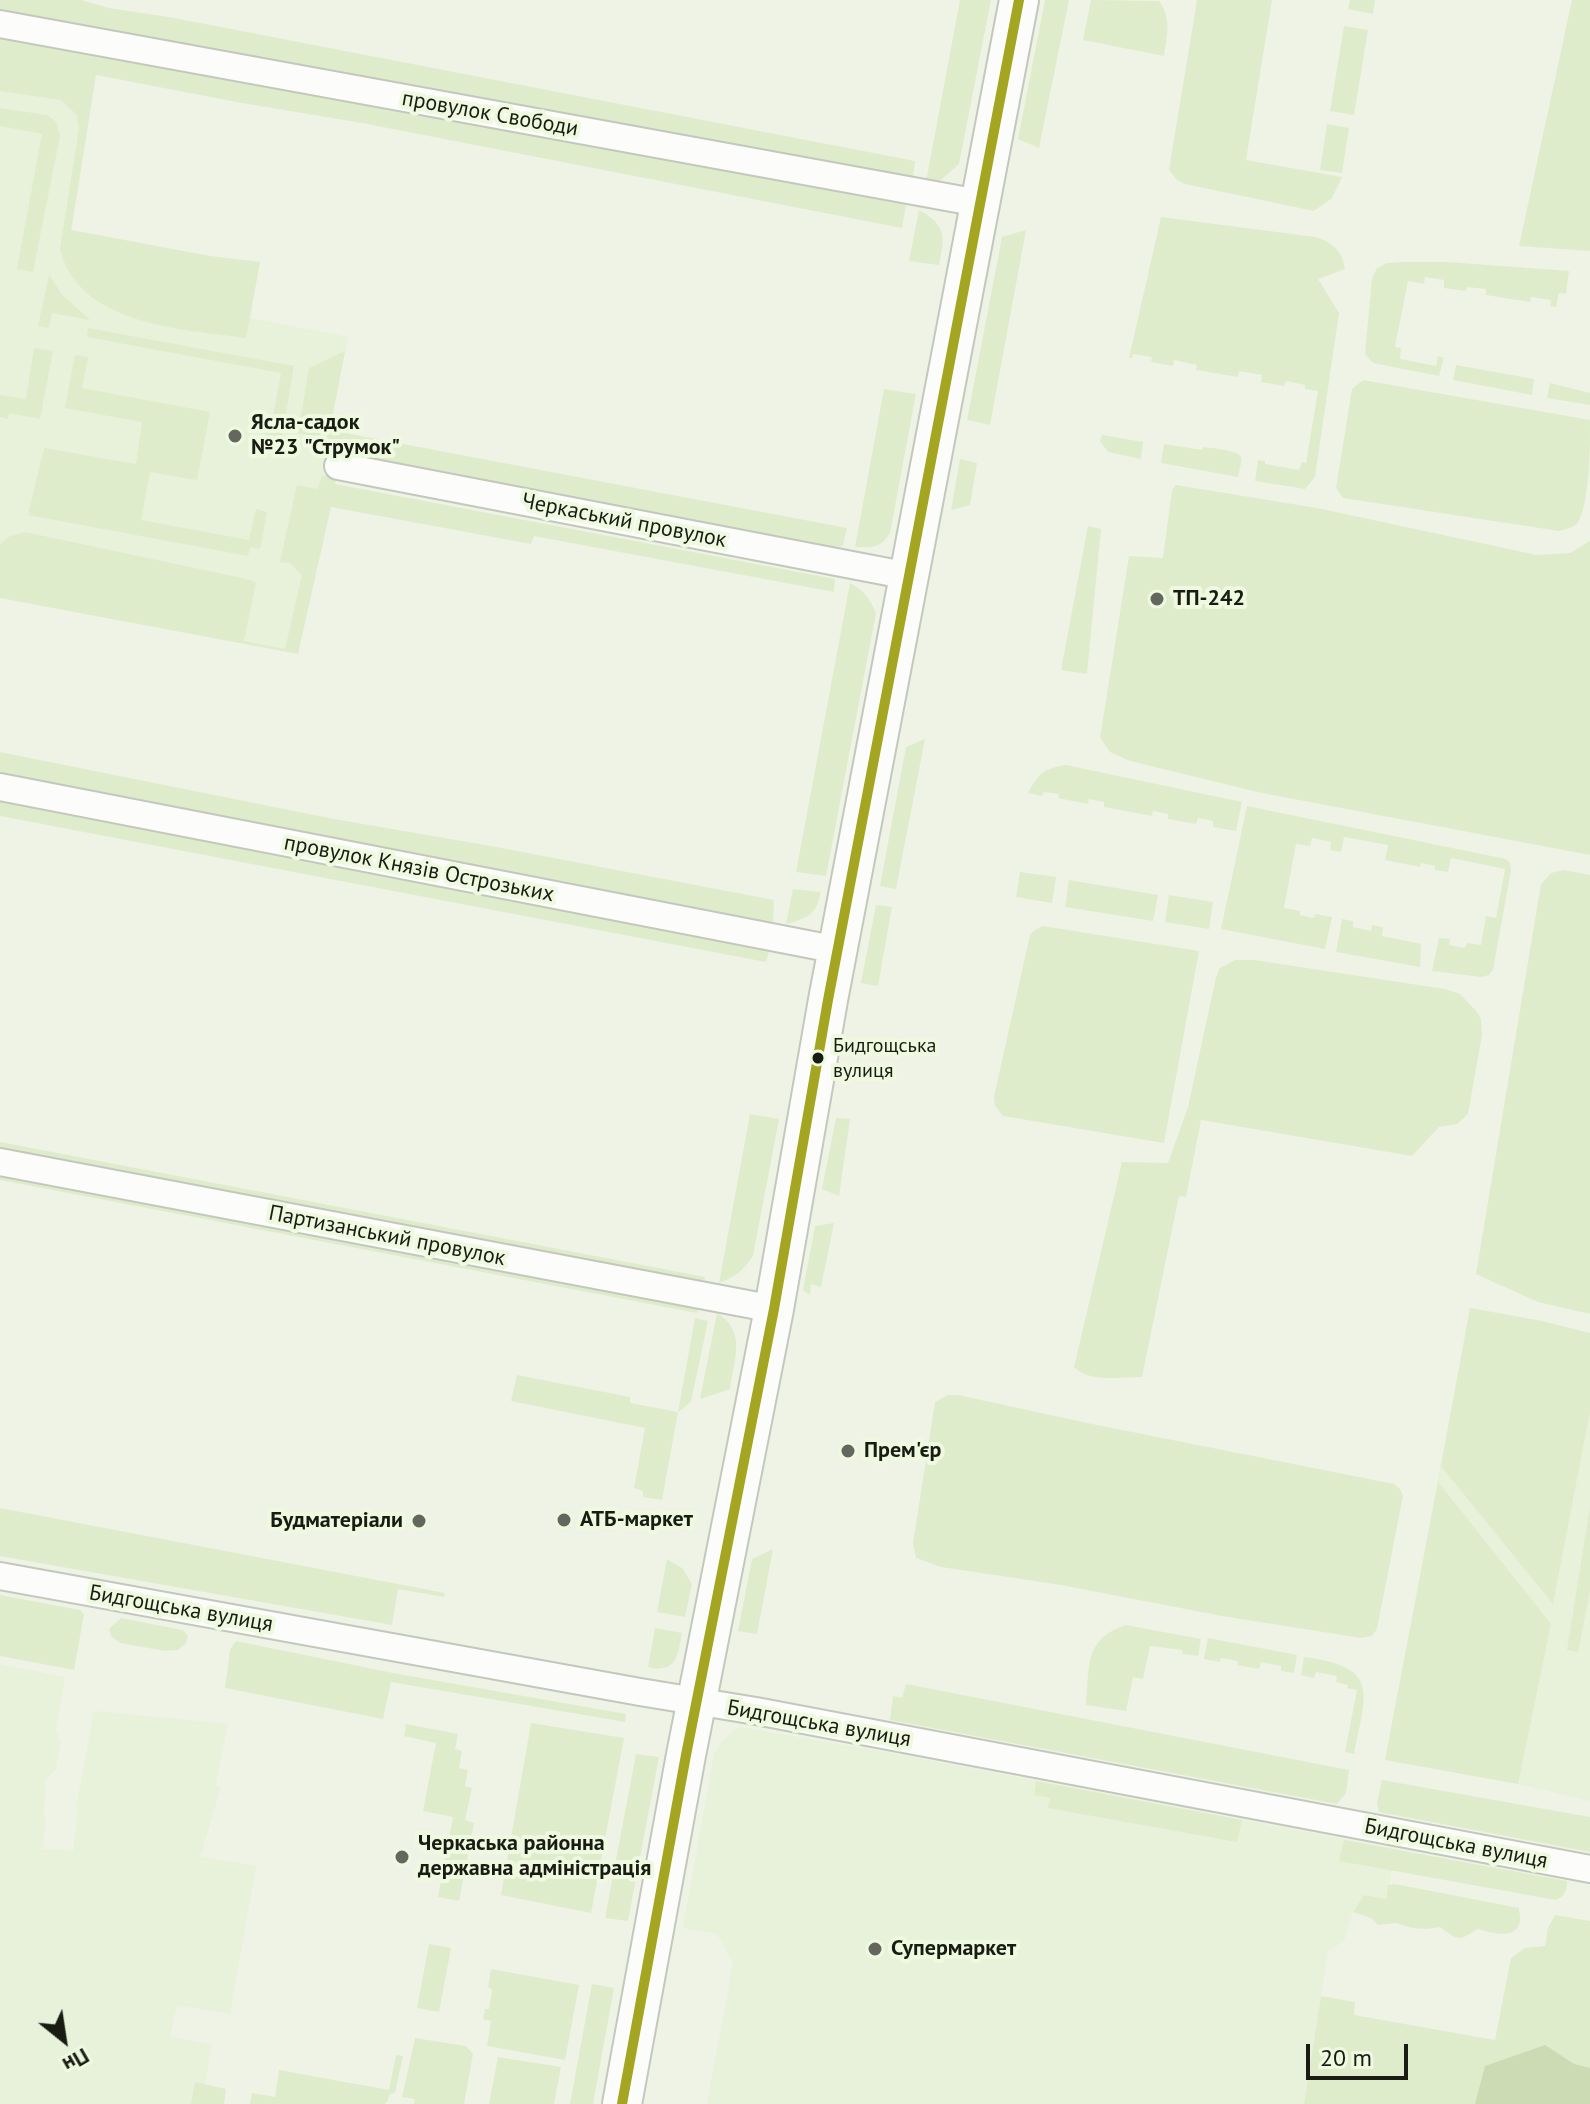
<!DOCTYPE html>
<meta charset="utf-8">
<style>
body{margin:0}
#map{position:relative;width:1590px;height:2104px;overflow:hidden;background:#eef3e6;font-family:"PT Sans",sans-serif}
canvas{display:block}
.north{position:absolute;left:24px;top:2000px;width:80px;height:80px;-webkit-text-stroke:6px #eff9e0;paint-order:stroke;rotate:150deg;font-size:22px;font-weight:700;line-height:32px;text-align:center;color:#181c13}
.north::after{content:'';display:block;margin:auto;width:28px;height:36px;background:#181c13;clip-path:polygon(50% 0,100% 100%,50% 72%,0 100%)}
.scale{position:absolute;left:1306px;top:2044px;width:102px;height:36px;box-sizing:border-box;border:4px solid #181c13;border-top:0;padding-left:10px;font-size:24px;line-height:28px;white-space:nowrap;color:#181c13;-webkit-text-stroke:6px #eff9e0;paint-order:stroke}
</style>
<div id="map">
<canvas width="1590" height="2104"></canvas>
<div class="north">Пн</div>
<div class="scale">20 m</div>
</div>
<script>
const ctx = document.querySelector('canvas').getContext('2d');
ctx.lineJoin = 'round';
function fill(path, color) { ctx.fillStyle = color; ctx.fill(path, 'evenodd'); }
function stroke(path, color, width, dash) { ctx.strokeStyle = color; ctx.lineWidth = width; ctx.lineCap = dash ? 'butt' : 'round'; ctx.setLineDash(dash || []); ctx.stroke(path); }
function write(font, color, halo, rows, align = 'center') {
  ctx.font = font + ' "PT Sans",sans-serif'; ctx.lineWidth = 8; ctx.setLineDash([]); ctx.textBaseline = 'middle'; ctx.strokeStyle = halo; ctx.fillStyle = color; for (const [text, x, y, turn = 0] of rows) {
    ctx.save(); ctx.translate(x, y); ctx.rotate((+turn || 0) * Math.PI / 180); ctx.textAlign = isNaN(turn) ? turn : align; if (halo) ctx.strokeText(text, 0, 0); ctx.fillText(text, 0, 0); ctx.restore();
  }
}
fill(new Path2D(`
 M 0,56 L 96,74 L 72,230 L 210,256 L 260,262 L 250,318 L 348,337 L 331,424 L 345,433 L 298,654 L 0,598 Z
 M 1470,1308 L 1542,1321 L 1590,1333 L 1590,1801 L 1518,1784 L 1385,1760 Z
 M 0,1664 L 65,1677 L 56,1730 L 61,1743 L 56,1769 L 46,1779 L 44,1812 L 46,1823 L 42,1849 L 73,1851 L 78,1814 L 76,1808 L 94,1711 L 228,1724 L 216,1785 L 221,1786 L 202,1852 L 198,1856 L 256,1866 L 230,2014 L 177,2005 L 170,2036 L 212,2045 L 205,2084 L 217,2087 L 214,2104 L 0,2104 Z
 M 741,1727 L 890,1753 L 1396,1849 L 1386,1899 L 1364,1895 L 1353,1912 L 1344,1941 L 1328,1951 L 1304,2104 L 707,2104 L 733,1963 L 717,1934 L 683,1928 L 714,1754 L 722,1741 L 732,1732 Z`), '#e8f1da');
fill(new Path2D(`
 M 0,0 L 81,0 L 109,8 L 169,17 L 915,161 L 913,177 L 0,12 Z
 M 960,0 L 991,0 L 959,164 L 940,181 L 926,182 Z
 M 1045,0 L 1069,0 L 1039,148 L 1018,139 Z
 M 1091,0 L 1159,1 C 1172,18 1167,36 1164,56 L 1083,40 Z
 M 1197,0 L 1272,0 L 1246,160 L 1342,177 L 1332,198 L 1314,211 L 1185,184 L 1177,180 L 1169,170 Z
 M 1350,0 L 1375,0 L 1373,14 L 1348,9 Z
 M 1572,0 L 1590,0 L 1590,251 L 1519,246 Z
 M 1344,26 L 1368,30 L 1354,115 L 1330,111 Z
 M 0,33 L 906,205 L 902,228 L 362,123 L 242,103 L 96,75 L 71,230 L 210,256 L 260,262 L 246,338 C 183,329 79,326 60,249 L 79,128 L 77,115 L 61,100 L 0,91 Z
 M 0,108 L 47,115 L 56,122 L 60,136 L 33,272 L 17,269 L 42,134 L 0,126 Z
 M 1327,124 L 1349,128 L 1342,173 L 1320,170 Z
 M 919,210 C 947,226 945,236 939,265 L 909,261 Z
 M 1161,217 L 1315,237 C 1332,242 1343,251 1345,269 L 1318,279 L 1339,313 L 1315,477 L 1305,489 L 1255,481 L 1258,460 L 1265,461 L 1265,464 L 1299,470 L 1302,462 L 1306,463 L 1318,391 L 1305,389 L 1305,385 L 1286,381 L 1284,386 L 1261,382 L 1262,375 L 1239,371 L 1238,377 L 1196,370 L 1197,365 L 1174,360 L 1173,366 L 1151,362 L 1152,357 L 1133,354 L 1132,358 L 1129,358 Z
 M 1026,230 L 990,425 L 967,420 L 1002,237 Z
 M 1401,262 L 1448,262 L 1569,271 L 1566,294 L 1559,293 L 1556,307 L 1550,306 L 1551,300 L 1531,297 L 1530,302 L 1486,295 L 1486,289 L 1467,287 L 1466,291 L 1444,288 L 1444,280 L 1425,277 L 1424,284 L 1408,281 L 1395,347 L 1401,348 L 1400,359 L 1436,366 L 1438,356 L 1444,358 L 1439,376 L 1373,363 L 1365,354 L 1372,278 L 1377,268 L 1387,263 Z
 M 49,275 L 63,296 L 90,320 L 52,313 L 49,328 L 38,326 Z
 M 88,328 L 294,366 L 279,453 L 263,449 L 268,422 L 272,422 L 281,373 L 87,337 Z
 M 34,348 L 53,351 L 40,419 L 9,413 L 8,419 L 0,417 L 0,395 L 26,399 Z
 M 345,351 L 331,424 L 345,433 L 847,528 L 843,546 L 823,548 L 315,453 L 319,437 L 298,433 L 309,368 Z
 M 75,355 L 88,357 L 82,388 L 210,412 L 197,480 L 150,472 L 141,520 L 249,540 L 256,509 L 267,512 L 260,549 L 250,547 L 248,556 L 28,515 L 44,448 L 136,464 L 142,422 L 65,408 Z
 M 1456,365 L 1534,379 L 1532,395 L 1453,380 Z
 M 1363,380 L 1590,420 C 1590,447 1590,505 1577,524 C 1572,528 1566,529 1559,531 L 1343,498 L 1336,488 L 1352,389 Z
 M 1550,383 L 1590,393 L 1590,405 L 1547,398 Z
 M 884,389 L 916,394 L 890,533 C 881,548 872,548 855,547 Z
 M 1102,435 L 1143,442 L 1141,459 L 1108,452 L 1100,441 Z
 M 1164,444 L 1202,450 L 1203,447 C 1211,448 1238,450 1241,457 C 1242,462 1239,472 1238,477 L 1161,463 Z
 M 960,459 L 977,463 L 970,505 L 951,510 Z
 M 322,476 L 336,476 L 335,484 L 835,579 L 834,592 L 534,536 L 531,544 L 331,507 L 298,654 L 0,598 L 0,545 L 8,537 L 25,532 L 242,578 L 256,582 L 244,641 L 285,649 L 302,575 L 290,563 L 280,562 L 297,485 L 318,489 Z
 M 1176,485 L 1317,508 L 1537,555 L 1570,553 L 1590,541 L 1590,855 L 1262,793 L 1130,761 L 1110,752 L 1100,738 L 1129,556 L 1163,558 L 1172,490 Z
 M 1088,526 L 1101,529 L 1087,674 L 1061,670 Z
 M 850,583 C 864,590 870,599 876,613 L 826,876 L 796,872 Z
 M 925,739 L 896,889 L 880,886 L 906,747 Z
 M 0,752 L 334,819 L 491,846 L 774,900 L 773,923 L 0,776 Z
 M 1066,765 L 1242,802 L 1236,831 L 1213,827 L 1213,821 L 1198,818 L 1196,824 L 1168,819 L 1168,814 L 1153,811 L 1152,816 L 1104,807 L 1104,802 L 1089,799 L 1088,804 L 1058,798 L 1059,794 L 1044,792 L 1042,796 L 1028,793 C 1039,773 1043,769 1066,765 Z
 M 0,796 L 641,921 L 769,952 L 766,962 L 0,816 Z
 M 1247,806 L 1506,859 L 1510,863 L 1511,870 L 1493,970 L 1489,975 L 1481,977 L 1432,971 L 1439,938 L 1450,939 L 1449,945 L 1465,948 L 1467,943 L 1481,945 L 1486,916 L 1496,918 L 1505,869 L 1451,858 L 1448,872 L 1435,870 L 1435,866 L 1421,863 L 1420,867 L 1385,860 L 1388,845 L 1344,837 L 1341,852 L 1330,850 L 1331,842 L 1312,838 L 1310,846 L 1296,844 L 1284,908 L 1300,911 L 1300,915 L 1314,918 L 1315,914 L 1332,917 L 1325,949 L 1221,929 Z
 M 1564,870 L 1590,875 L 1590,1314 L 1538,1302 L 1476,1274 L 1541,884 L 1551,873 Z
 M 1020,872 L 1056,877 L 1052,903 L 1016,897 Z
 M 1069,880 L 1158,895 L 1153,921 L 1065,907 Z
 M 793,889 L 821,892 C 816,915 808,918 786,924 Z
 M 1169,895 L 1213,902 L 1209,929 L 1165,922 Z
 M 876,905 L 892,907 L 878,986 L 861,983 Z
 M 1342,919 L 1353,921 L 1353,927 L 1371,931 L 1372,925 L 1383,927 L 1382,936 L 1421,944 L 1420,967 L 1336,952 Z
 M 1043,926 L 1199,951 L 1164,1143 L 1003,1116 L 995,1106 L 994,1096 L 1030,935 L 1035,930 Z
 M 1235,960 L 1254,960 L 1445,989 L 1460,994 L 1477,1012 L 1481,1019 L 1482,1035 L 1468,1114 L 1457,1124 L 1439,1127 L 1412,1156 L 1201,1120 L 1186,1197 L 1179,1196 L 1142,1377 C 1121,1377 1089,1383 1074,1367 L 1122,1162 L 1168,1163 L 1188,1107 L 1216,977 L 1220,968 Z
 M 750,1114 L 779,1119 L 753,1256 C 743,1271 735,1277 719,1283 Z
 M 836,1118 L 850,1119 L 839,1196 L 822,1189 Z
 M 0,1142 L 705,1277 L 704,1284 L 0,1152 Z
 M 0,1171 L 699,1306 L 697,1313 L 0,1180 Z
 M 834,1223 L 821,1287 L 811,1284 L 810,1295 L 803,1290 L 815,1226 Z
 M 1470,1308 L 1542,1321 L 1590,1333 L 1590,1411 L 1553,1604 L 1441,1466 Z
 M 717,1313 C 747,1331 734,1360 730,1389 L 700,1399 Z
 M 695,1318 L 708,1321 L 691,1402 L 678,1412 L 662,1500 L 643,1497 L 643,1491 L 634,1488 L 645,1428 L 511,1401 L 517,1375 L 630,1397 L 630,1403 L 678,1412 Z
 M 948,1395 L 958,1395 L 1092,1424 L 1394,1484 L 1400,1489 L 1403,1496 L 1377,1629 L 1372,1636 L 1361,1638 L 1222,1616 L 1061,1585 L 941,1567 L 916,1558 L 913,1543 L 935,1402 Z
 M 1438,1482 L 1551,1624 L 1518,1784 L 1385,1760 Z
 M 1590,1507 L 1590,1591 L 1578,1652 L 1567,1650 Z
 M 0,1508 L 445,1593 L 444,1597 L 398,1589 L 392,1625 L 11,1558 L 0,1556 Z
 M 773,1549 L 757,1634 L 738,1631 L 752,1559 Z
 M 667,1559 L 682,1568 L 692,1584 L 685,1617 L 657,1612 Z
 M 0,1595 L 80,1610 L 84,1614 L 74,1670 L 0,1656 Z
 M 121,1618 L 183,1630 L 188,1636 L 186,1643 L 178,1650 L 165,1651 L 120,1643 L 111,1636 L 109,1629 Z
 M 1126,1625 L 1201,1639 L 1198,1656 L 1183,1654 L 1182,1650 L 1150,1646 L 1143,1679 L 1133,1677 L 1126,1711 L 1086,1705 C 1090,1667 1083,1639 1126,1625 Z
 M 655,1628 L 682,1633 C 678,1656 676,1674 648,1667 Z
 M 1208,1638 L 1297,1655 L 1294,1673 L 1281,1671 L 1281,1666 L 1261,1662 L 1259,1669 L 1237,1665 L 1238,1661 L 1221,1658 L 1220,1662 L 1204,1659 Z
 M 236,1641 L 393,1673 L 626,1714 L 625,1722 L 391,1682 L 383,1719 L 225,1688 L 230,1650 Z
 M 1304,1657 C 1381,1667 1366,1693 1354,1754 L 1345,1752 L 1357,1690 L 1347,1688 L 1348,1685 L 1336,1682 L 1337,1676 L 1316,1672 L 1314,1678 L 1301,1675 Z
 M 906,1684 L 1349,1770 L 1346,1793 L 1337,1804 L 890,1720 L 893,1696 L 902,1698 Z
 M 531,1723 L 624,1738 L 591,1913 L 501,1895 Z
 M 406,1724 L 458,1734 L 455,1749 L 462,1751 L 459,1768 L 468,1770 L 465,1786 L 472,1788 L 465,1820 L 474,1823 L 459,1901 L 438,1897 L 453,1817 L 423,1811 L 436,1743 L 404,1736 Z
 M 636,1754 L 659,1757 L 628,1921 L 605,1918 Z
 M 1382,1780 L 1590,1817 L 1590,1852 L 1379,1812 L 1377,1803 Z
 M 1036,1781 L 1242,1820 L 1237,1842 L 1048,1808 L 1050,1798 L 1034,1795 Z
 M 1344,1840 L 1567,1881 C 1567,1891 1565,1896 1556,1900 L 1339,1861 Z
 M 1395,1884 L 1519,1908 C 1519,1912 1521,1917 1520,1922 C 1515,1941 1490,1932 1477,1929 C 1458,1943 1457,1939 1440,1927 L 1427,1929 L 1412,1928 L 1396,1923 L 1378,1925 L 1371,1918 L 1353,1912 L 1364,1895 L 1386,1899 L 1388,1885 Z
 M 1555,1915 L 1590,1921 L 1590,2104 L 1304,2104 L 1321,1996 L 1355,2002 L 1354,2015 L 1495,2040 L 1511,1958 L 1525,1948 L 1545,1946 L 1548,1928 Z
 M 429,1944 L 451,1948 L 439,2012 L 417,2008 Z
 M 491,1969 L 579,1985 L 565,2060 L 487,2046 L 491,2021 L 483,2019 L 485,2009 L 489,2009 L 492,1990 L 488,1987 Z
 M 592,1984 L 614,1988 L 593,2104 L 570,2104 Z
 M 415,2038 L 466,2046 L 473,2054 L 464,2104 L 414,2104 L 415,2099 L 402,2097 Z
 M 396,2055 L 403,2056 L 395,2093 L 390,2094 L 387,2102 L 384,2104 L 250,2104 L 252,2093 L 275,2097 L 279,2070 L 389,2090 Z
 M 498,2057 L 561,2067 L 554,2104 L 489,2104 Z
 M 195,2082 L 226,2089 L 224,2104 L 191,2104 Z`), '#dfeccb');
fill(new Path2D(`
 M 1545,2045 L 1574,2064 L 1590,2068 L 1590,2104 L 1475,2104 L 1485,2066 Z`), '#ccdbb4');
const street = new Path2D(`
 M 0,24 L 979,203
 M 338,466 L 909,576
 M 0,787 L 838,950
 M 0,1162 L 774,1309
 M 0,1576 L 640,1692 L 756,1711 L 1590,1869`);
const secondary = new Path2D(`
 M 622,2104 L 686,1755 L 774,1309 L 828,1000 L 1019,0`);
stroke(street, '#c3c8bd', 30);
stroke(secondary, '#c3c8bd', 42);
stroke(street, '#fcfdfb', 26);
stroke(secondary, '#fcfdfb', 38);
stroke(new Path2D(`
 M 622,2104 L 686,1755 L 774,1309 L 828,1000 L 1019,0`), '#a4a520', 10);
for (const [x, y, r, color] of [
 [235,436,8,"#63675d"],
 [1157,599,8,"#63675d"],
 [818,1058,7,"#181c13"],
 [848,1451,8,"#63675d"],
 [564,1520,8,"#63675d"],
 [419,1521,8,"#63675d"],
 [402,1857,8,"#63675d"],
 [875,1949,8,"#63675d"]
]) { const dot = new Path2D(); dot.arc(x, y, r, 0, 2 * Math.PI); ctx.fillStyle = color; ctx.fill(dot); stroke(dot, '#eff9e0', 3); }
write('20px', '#181c13', '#eff9e0', [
 ["Бидгощська",833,1046],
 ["вулиця",833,1071]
], 'left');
write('22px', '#181c13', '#eff9e0', [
 ["провулок Свободи",490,114,10],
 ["Черкаський провулок",624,521,11],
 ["провулок Князів Острозьких",419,869,11],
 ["Партизанський провулок",387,1236,11],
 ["Бидгощська вулиця",181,1609,10],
 ["Бидгощська вулиця",819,1724,10],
 ["Бидгощська вулиця",1456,1844,11]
]);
write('bold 22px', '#181c13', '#eff9e0', [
 ["Ясла-садок",251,423],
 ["№23 \"Струмок\"",251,448],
 ["ТП-242",1173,599],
 ["Прем'єр",864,1451],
 ["АТБ-маркет",580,1520],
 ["Будматеріали",403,1521,"right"],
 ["Черкаська районна",418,1844],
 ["державна адміністрація",418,1869],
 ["Супермаркет",891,1949]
], 'left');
</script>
